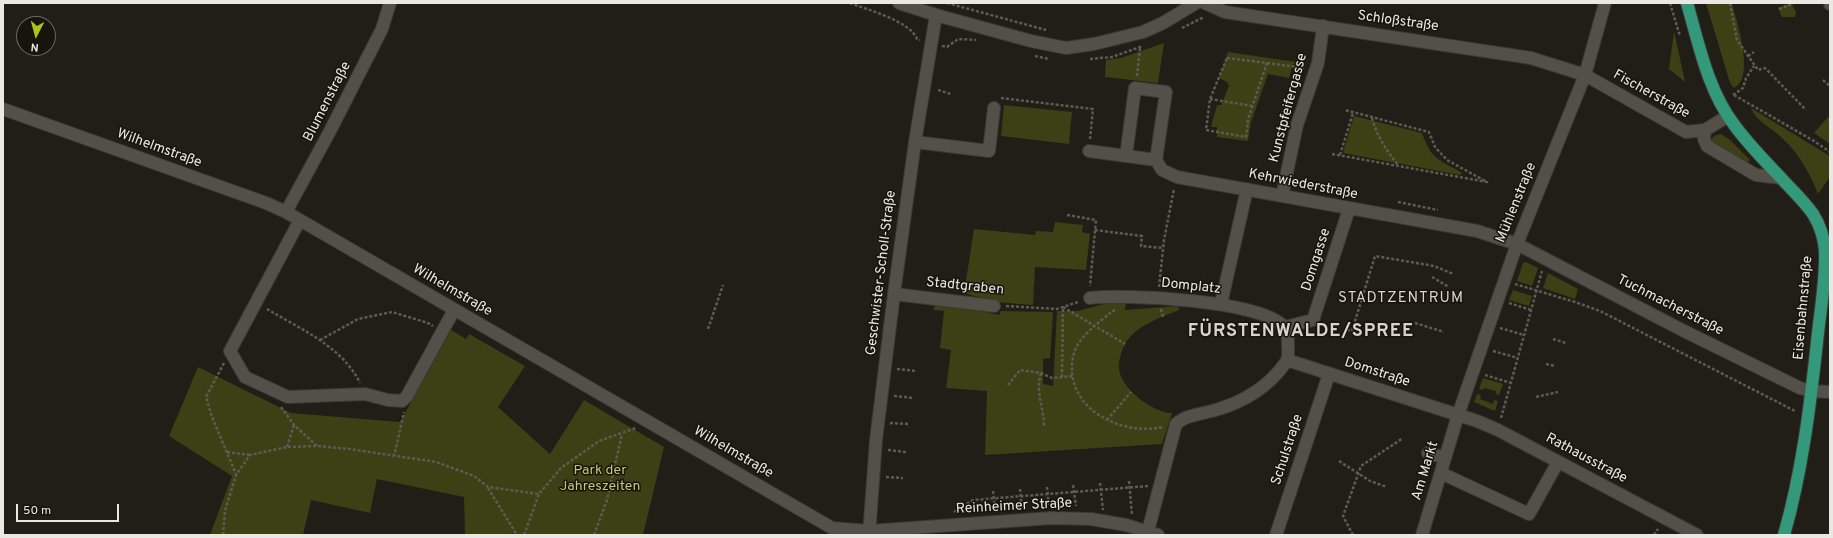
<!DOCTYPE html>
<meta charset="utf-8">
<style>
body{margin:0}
#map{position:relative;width:1833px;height:538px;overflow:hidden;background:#211d17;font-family:Overpass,sans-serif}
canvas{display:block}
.frame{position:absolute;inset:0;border:4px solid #ebe8e4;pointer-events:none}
.north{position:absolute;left:16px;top:16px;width:40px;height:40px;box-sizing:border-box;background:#17140e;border:1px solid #6c6964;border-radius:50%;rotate:186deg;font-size:11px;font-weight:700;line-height:16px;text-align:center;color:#ebe8e4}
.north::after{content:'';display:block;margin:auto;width:14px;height:18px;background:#abc614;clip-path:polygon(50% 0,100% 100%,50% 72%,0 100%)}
.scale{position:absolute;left:16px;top:504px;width:103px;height:18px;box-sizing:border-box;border:2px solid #ebe8e4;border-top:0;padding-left:5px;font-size:12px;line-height:14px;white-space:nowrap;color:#ebe8e4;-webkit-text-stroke:3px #17140e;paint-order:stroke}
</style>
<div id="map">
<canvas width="1833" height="538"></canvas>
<div class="frame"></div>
<div class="north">N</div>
<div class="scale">50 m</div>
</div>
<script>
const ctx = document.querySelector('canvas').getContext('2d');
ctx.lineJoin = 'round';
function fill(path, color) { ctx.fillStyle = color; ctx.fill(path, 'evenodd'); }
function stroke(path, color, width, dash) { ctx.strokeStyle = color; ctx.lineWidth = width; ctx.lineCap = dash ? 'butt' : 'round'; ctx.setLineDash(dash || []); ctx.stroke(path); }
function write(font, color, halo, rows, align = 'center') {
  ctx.font = font + ' Overpass,sans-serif'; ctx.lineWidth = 3; ctx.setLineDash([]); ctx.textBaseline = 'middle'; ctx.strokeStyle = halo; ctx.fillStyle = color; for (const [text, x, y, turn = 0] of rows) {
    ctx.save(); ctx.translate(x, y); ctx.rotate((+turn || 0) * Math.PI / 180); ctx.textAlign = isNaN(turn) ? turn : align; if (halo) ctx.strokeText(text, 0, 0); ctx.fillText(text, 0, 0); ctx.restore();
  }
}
fill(new Path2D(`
 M 1706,3 L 1732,3 C 1736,20 1756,78 1734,88 L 1730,83 Z
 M 1791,3 L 1796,12 L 1795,17 L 1782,17 L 1778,8 Z
 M 1674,31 L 1685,82 L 1669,69 Z
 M 1164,43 L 1158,83 L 1105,77 L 1106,60 L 1121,58 Z
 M 1228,52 L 1296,62 L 1296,65 L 1293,64 L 1289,78 L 1268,74 L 1251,122 L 1248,141 L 1217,137 L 1217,127 L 1211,127 L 1217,105 L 1221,105 L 1229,86 L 1227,82 L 1219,78 Z
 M 1004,105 L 1072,112 L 1069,144 L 1001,136 Z
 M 1751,108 L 1830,156 L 1830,177 L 1818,194 C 1810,174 1800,155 1784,140 C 1773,128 1757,123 1751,108 Z
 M 1354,116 L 1422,133 C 1432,160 1438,159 1461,172 L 1462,174 L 1460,175 L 1343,153 Z
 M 1828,117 L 1830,120 L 1830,144 L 1814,133 Z
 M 1721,134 L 1730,140 L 1750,160 L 1747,163 L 1714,145 L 1711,140 L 1714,136 Z
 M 1055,222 L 1083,225 L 1082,232 L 1090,234 L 1086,270 L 1035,267 L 1033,305 L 996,302 L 964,293 L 974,229 L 1035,235 L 1036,231 L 1053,232 Z
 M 1526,262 L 1538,268 L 1532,286 L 1517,281 L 1523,263 Z
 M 1548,273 L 1578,289 L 1575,299 L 1543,288 Z
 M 1513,290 L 1532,296 L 1529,306 L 1509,300 Z
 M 937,302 L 999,315 L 1001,311 L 1053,312 L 1050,358 L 1043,359 L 1043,384 L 1053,386 L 1057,311 L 1078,311 L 1108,303 L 1126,303 L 1125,310 L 1178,306 L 1179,310 C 1160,318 1136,325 1125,344 C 1122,349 1118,362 1119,368 C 1120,388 1153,413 1172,413 L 1162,444 L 985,455 L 987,391 L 946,388 L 951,350 L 940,348 L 944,311 L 933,310 Z
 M 451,330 L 466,339 L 469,334 L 525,366 L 498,407 L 550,454 L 584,400 L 664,447 L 643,535 L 465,535 L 464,497 L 377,479 L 370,513 L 311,500 L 303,535 L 210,535 L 232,476 L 169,436 L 198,367 L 291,413 L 400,422 Z
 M 1483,378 L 1503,384 L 1499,395 L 1496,394 L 1496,391 L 1484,388 L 1483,390 L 1479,389 Z
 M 1477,394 L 1481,395 L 1480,399 L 1493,404 L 1494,400 L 1498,401 L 1495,411 L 1474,402 Z`), '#3d3f15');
const minor = new Path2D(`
 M 899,3 L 936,15 L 1031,41 L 1066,48 L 1094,44 L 1143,32 L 1163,23 L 1196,3
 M 1205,3 L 1225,12 L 1531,58 L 1585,75 L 1686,132 L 1705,130 L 1728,116
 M 1830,3 L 1830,4
 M 3,109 L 266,203 L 286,212 L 832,528 L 869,531 L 1052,518 L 1091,519 L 1126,525 L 1158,535
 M 1705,130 L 1704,139 L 1707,146 L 1756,175 L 1781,178
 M 915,142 L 989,151 L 994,108
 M 1089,151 L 1156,160
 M 1126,156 L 1135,88 L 1166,92 L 1156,160
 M 1156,160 L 1162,170 L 1177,177 L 1477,231 L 1517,244 L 1682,330 L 1800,388 L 1812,391 L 1830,392
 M 1282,196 L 1297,125 L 1318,63 L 1323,26
 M 286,212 L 330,131 L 382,29 L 390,3
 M 300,220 L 230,351 L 245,377 L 288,397 L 365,394 L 388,400 L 402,401 L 407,396 L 454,310
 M 894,294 L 994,306
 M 1090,298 C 1125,294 1262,300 1284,327 C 1288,331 1288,339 1288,344 C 1288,350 1289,358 1286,362 C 1268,388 1242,403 1212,411 C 1199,414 1185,416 1176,424 L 1148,531
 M 1221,304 L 1247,189
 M 1285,327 L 1313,320 L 1349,209
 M 1287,360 L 1477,421 L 1498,430 L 1697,535
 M 1428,453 L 1445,458
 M 1441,473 L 1529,514 L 1558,462
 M 869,535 L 876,440 L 894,294 L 915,142 L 936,15
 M 1276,535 L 1329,374
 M 1422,535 L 1458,415 L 1517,244 L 1585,75 L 1605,3`);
const major = new Path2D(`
 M 1687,3 C 1699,45 1708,91 1735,126 C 1749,145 1765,161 1781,178 C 1792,190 1804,201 1813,214 C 1820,225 1824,238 1825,251 C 1826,281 1820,312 1817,342 C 1810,407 1802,472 1784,535`);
stroke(minor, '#3c3935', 14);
stroke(major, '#3c3935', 14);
stroke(new Path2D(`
 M 850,3 C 868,10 910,21 917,39 L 920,40
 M 947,3 L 1046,30
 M 1670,3 L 1679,33 L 1682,35
 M 1730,3 L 1737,40 L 1758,70 L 1765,68 L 1806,110
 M 1779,9 L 1794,3
 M 1182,28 L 1204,17
 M 942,46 L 947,47 L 958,39 L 976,40
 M 1035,56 L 1049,59
 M 1748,56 L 1754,52
 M 1227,58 L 1267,63 L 1248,119 L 1246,137 L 1206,130 L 1210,99 Z
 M 1090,59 L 1112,57 L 1143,46
 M 1267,63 L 1304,68
 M 1137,76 L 1140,48
 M 1823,80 L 1830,86
 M 938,90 L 951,94
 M 1733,95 L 1743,88 L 1746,78 L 1754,66
 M 1734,95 L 1814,141 L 1830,152
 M 1001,98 L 1093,109 L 1090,139
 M 1210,99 L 1252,106
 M 1372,118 C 1377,136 1386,150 1398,165
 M 1332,154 L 1487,182 L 1447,160 L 1435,147 L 1429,132 L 1345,110
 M 1340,155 L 1353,113
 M 1398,202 L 1438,210
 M 1067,215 L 1096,220 L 1090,286
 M 1095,230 L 1142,236 L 1141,246 L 1163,248
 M 1432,277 L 1449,287
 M 1515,284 L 1575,302 L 1600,311 L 1795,411
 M 1159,287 L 1164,240 L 1174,189
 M 1509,303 L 1531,310
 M 1006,306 L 1057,309 L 1078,302
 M 1063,307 L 1125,344
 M 267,309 C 300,329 342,346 360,383
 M 1161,309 L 1163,317
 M 1115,310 L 1111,312 C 1099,323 1079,336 1074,353 C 1060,405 1118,437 1163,427
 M 1415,323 L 1444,332
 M 1500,328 L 1524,335
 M 708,329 L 723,285
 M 1347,330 L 1352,331 L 1375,256 L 1434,266 L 1451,273 L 1452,270
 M 1553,339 L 1566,343
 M 320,340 L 358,319 L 392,312 L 428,323 L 433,326
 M 1493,351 L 1518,358
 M 224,363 L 206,397 L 212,417 L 236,474
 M 1546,364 L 1555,366
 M 897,369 L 916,371
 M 1041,373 C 1035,392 1044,408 1044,426
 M 1485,375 L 1511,383
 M 1062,377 L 1063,307
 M 1008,385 L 1020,370 L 1041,373 L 1052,378 L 1073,376
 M 894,396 L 913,398
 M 1536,397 L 1558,392
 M 281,407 L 294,425 L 317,446
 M 1501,418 L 1542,271
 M 1107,420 L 1131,392
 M 890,423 L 909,424
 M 287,447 L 294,425
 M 888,450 L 906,452
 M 227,452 L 250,455
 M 394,457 L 404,412
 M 1339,461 L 1370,481 L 1387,487
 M 886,477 L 903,478
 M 1129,481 L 1132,515
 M 1100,483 L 1103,510
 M 1073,485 L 1076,506
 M 1047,487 L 1049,507
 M 488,488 L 517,535
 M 1020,489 L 1022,509
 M 993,491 L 995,510
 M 954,512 L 973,500 L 1148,486
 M 223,535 L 225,511 L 236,475 L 250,455 L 287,447 L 317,446 L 350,449 L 436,462 L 474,476 L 488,487 L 539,494 L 561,468 L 599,441 L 636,428
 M 524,535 L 539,494
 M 594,535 L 607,500 L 622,434
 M 1353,535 L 1343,516 L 1361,466 L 1403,438
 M 1654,535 L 1658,529`), '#5e5b55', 2.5, [3, 2]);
stroke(minor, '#535049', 12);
stroke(major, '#34997b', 12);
write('14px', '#ebe8e4', '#17140e', [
 ["Schloßstraße",1398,22,8],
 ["Fischerstraße",1651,95,29],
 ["Blumenstraße",328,102,-63],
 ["Kunstpfeifergasse",1289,108,-75],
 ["Wilhelmstraße",159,149,20],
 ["Kehrwiederstraße",1303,185,11],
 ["Mühlenstraße",1517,203,-68],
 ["Domgasse",1317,260,-72],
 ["Geschwister-Scholl-Straße",882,273,-83],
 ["Stadtgraben",965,287,6],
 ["Domplatz",1191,287,6],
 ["Wilhelmstraße",452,291,30],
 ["Tuchmacherstraße",1670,306,27],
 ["Eisenbahnstraße",1804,308,-85],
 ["Domstraße",1377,373,18],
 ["Schulstraße",1288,450,-72],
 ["Wilhelmstraße",733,453,30],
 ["Rathausstraße",1586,459,28],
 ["Am Markt",1426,471,-73],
 ["Reinheimer Straße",1014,507,-3]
]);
write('14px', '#c3c873', '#17140e', [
 ["Park der",600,471],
 ["Jahreszeiten",600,487]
]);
ctx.letterSpacing = '1px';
write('15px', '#d8d3cb', '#17140e', [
 ["STADTZENTRUM",1401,299]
]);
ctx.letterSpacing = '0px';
ctx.letterSpacing = '1px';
write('bold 18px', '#d8d3cb', '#17140e', [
 ["FÜRSTENWALDE/SPREE",1301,332]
]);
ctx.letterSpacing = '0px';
</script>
